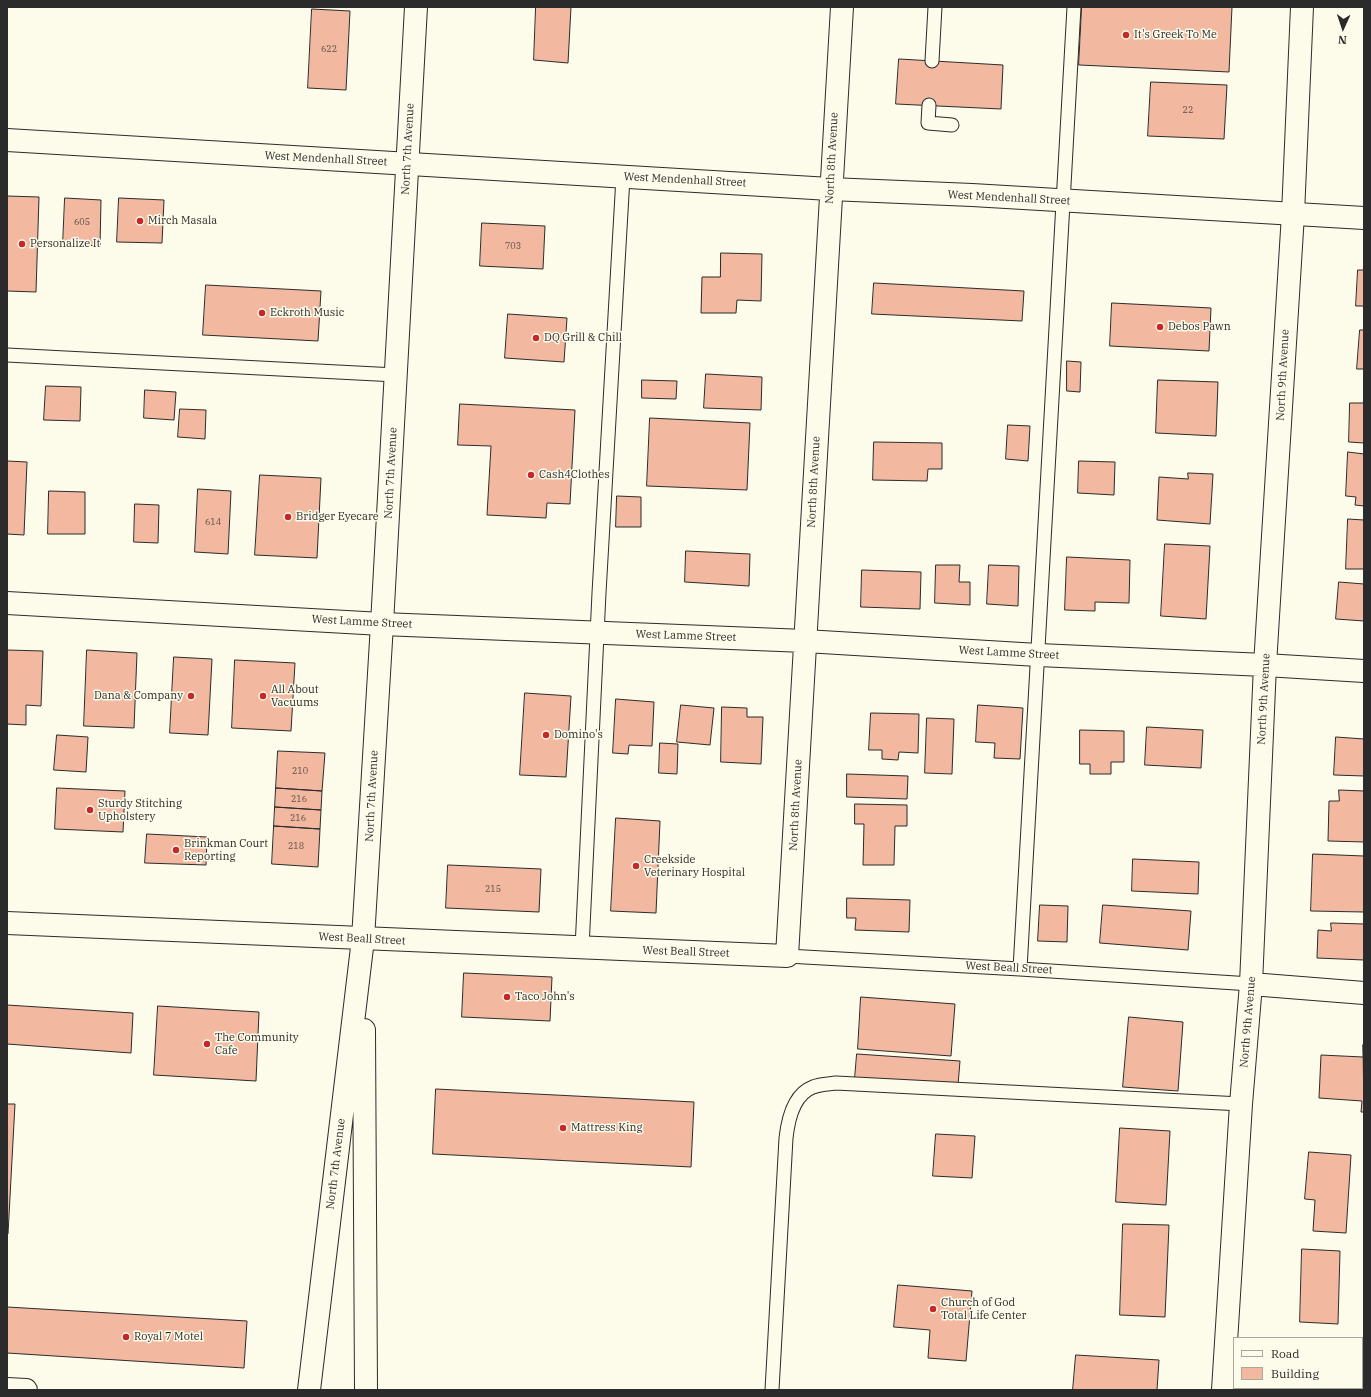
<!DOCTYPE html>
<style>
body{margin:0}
#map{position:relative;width:1371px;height:1397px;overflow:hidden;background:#fdfbea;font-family:"IBM Plex Serif",serif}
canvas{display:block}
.frame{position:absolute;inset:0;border:8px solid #2b2b2b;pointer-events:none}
.legend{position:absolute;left:1233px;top:1337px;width:130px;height:52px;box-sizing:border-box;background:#fdfbea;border:1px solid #a9a89e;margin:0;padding:5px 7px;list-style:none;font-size:12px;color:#2b2b2b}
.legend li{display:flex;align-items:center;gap:8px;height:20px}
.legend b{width:20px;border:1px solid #a9a89e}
.north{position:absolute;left:1323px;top:8px;width:40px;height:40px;-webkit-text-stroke:3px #fdfbea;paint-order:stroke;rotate:183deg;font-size:11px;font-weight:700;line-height:16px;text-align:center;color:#2b2b2b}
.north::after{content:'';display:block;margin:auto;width:14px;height:18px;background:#2b2b2b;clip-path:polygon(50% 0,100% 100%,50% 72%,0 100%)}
</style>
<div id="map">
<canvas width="1371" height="1397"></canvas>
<div class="frame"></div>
<ul class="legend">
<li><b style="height:5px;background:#fdfbea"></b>Road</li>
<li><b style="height:11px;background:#f2b8a0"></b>Building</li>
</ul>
<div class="north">N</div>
</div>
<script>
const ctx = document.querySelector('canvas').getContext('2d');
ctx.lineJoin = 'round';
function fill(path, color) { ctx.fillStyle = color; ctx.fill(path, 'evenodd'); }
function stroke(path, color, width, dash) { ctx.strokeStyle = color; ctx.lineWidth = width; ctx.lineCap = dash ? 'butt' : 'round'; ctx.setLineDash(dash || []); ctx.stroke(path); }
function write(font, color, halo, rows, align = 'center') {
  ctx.font = font + ' "IBM Plex Serif",serif'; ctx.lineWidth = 3; ctx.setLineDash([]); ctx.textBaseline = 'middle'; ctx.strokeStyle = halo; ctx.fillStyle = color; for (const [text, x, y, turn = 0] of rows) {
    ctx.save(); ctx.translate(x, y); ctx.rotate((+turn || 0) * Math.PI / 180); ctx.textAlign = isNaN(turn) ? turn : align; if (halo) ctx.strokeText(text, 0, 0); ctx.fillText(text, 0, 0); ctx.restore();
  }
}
const building = new Path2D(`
 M 536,7 L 571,7 L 568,63 L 534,60 Z
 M 1082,7 L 1232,7 L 1229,72 L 1079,65 Z
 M 312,9 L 350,11 L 346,90 L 308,88 Z
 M 899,59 L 1003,65 L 1001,109 L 896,104 Z
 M 1151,82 L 1227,85 L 1224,139 L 1148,136 Z
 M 7,196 L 39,197 L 36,292 L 7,291 Z
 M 65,198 L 101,200 L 100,246 L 63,244 Z
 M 119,198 L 164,200 L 162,243 L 117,242 Z
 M 482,223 L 545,226 L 543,269 L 480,266 Z
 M 721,253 L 762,254 L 761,301 L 737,300 L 736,313 L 701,313 L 702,277 L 720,277 Z
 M 1358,270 L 1364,270 L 1364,306 L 1356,306 Z
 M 874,283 L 1024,291 L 1022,321 L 872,314 Z
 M 206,285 L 321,291 L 318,341 L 203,335 Z
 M 1112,303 L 1211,308 L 1209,351 L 1110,346 Z
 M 508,314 L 567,318 L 564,362 L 505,358 Z
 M 1360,330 L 1364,330 L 1364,369 L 1357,369 Z
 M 1067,361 L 1081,362 L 1080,392 L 1067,391 Z
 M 706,374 L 762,377 L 761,410 L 704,408 Z
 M 642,380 L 677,381 L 676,399 L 642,398 Z
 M 1158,380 L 1218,382 L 1216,436 L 1156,433 Z
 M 46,386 L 81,387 L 80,421 L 44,420 Z
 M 145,390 L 176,392 L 174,420 L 144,418 Z
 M 1350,403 L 1364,403 L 1364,443 L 1349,442 Z
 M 460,404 L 575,410 L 570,504 L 547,503 L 546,518 L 487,515 L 491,446 L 458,445 Z
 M 180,409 L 206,410 L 205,439 L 178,437 Z
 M 650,418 L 750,423 L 747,490 L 647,486 Z
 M 1008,425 L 1030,426 L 1028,461 L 1006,459 Z
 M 874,442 L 942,443 L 942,469 L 928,469 L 927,481 L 873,480 Z
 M 1348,452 L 1364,454 L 1364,506 L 1355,505 L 1356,497 L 1346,496 Z
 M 7,461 L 27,462 L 24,535 L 7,534 Z
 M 1079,461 L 1115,462 L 1114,495 L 1078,493 Z
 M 1188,473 L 1213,474 L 1210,524 L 1157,520 L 1159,477 L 1188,479 Z
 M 260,475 L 321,478 L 317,558 L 255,555 Z
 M 198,489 L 231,491 L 228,554 L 195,552 Z
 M 49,491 L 85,492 L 85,534 L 48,534 Z
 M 617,496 L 641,497 L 641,527 L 616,527 Z
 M 135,504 L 159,505 L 158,543 L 134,542 Z
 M 1348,519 L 1364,520 L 1364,569 L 1346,569 Z
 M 1165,544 L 1210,546 L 1206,619 L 1161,616 Z
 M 686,551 L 750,554 L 749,586 L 685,582 Z
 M 1067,557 L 1130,560 L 1129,603 L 1095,602 L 1095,611 L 1065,610 Z
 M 936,565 L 960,565 L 959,582 L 970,582 L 970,605 L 935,603 Z
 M 989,565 L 1019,566 L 1018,606 L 987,604 Z
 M 862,570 L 921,572 L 920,609 L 861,607 Z
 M 1339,582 L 1364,584 L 1364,621 L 1336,619 Z
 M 7,650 L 43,651 L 41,706 L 26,705 L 26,725 L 7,724 Z
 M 87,650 L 137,653 L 134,728 L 84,726 Z
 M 174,657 L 212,659 L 208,735 L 170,733 Z
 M 235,660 L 295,663 L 291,731 L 232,728 Z
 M 525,693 L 571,696 L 566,777 L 520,775 Z
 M 616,699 L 654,702 L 652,746 L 629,745 L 628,754 L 613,753 Z
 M 681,705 L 714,708 L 710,745 L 677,742 Z
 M 978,705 L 1023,708 L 1020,759 L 994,758 L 995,743 L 976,742 Z
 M 722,707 L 747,708 L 747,717 L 763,717 L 761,764 L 721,762 Z
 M 871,713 L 919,714 L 918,753 L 899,752 L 898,760 L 882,759 L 882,750 L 869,750 Z
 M 927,718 L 954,719 L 952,774 L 925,773 Z
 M 1147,727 L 1203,730 L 1201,768 L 1145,765 Z
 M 1080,730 L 1124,731 L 1124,762 L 1111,762 L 1111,774 L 1090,774 L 1090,764 L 1080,764 Z
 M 57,735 L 88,737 L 86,772 L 54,770 Z
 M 1336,737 L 1364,739 L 1364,776 L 1334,775 Z
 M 660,743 L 678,744 L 677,774 L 659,773 Z
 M 278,751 L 325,753 L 322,791 L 276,788 Z
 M 847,774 L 908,776 L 907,799 L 847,797 Z
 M 57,788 L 125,791 L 123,832 L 55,829 Z
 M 276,788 L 322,791 L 321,810 L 275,807 Z
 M 1339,790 L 1364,791 L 1364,842 L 1328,841 L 1329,801 L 1339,801 Z
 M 855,804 L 907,805 L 907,826 L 895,826 L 894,865 L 863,865 L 864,824 L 855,824 Z
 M 275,807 L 321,810 L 320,829 L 274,826 Z
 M 616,818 L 660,821 L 656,913 L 611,911 Z
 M 274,826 L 320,829 L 318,867 L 272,864 Z
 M 147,834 L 207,837 L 206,865 L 145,863 Z
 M 1313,854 L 1364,856 L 1364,912 L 1311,911 Z
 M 1133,859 L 1199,862 L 1198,894 L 1132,891 Z
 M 448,865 L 541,869 L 539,912 L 446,908 Z
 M 847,898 L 910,900 L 909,932 L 855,930 L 856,918 L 847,918 Z
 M 1040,905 L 1068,906 L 1067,942 L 1038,941 Z
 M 1103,905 L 1191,911 L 1188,950 L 1100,943 Z
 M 1331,923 L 1364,924 L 1364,960 L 1317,958 L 1318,930 L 1331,931 Z
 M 464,973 L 552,977 L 550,1021 L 462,1017 Z
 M 861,997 L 955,1004 L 951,1056 L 858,1049 Z
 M 7,1005 L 133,1013 L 131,1053 L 7,1044 Z
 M 158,1006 L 259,1012 L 256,1081 L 154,1075 Z
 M 1129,1017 L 1183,1022 L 1178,1091 L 1123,1087 Z
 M 1363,1045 L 1364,1112 L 1361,1112 L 1362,1101 L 1319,1098 L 1321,1055 L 1363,1057 Z
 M 857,1054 L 960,1061 L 958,1085 L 855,1078 Z
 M 436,1089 L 694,1102 L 691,1167 L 433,1154 Z
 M 7,1104 L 15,1104 L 8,1234 L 7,1234 Z
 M 1120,1128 L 1170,1131 L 1166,1205 L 1116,1202 Z
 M 936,1134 L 975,1136 L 972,1178 L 933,1176 Z
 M 1309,1152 L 1351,1155 L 1346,1233 L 1313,1231 L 1315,1200 L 1305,1199 Z
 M 1123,1224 L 1169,1225 L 1165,1317 L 1120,1315 Z
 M 1302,1249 L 1340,1251 L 1338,1324 L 1300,1322 Z
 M 898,1285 L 972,1291 L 966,1361 L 928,1358 L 930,1330 L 894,1327 Z
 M 7,1307 L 247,1321 L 244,1368 L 7,1353 Z
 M 1076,1355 L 1159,1360 L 1157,1390 L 1073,1390 Z
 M 1362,1370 L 1364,1371 L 1364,1390 L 1295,1390 L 1295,1388 L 1362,1388 Z`);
fill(building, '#f2b8a0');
stroke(building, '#2b2b2b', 1);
const lane = new Path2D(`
 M 932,61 L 935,7
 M 929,105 L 928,123 L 952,125
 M 7,355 L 396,375
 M 582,948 L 599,593 L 623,177
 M 787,956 L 1020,969 L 1251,984
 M 1020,969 L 1074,7
 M 772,1390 L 786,1138 C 788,1120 794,1094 813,1087 C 820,1084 829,1084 836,1083 L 1241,1104`);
const street = new Path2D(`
 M 7,603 L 382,624 L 805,641 L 1038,655 L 1265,665 L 1364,671
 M 7,923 L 787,956 L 842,7
 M 1251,984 L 1364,993
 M 7,1389 L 26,1390
 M 1223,1390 L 1241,1104 L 1251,984 L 1265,665 L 1293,214 L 1302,7`);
const secondary = new Path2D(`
 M 7,140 L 830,189 L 972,195 L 1364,218`);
const primary = new Path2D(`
 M 364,1030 L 366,1390
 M 309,1390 L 363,939 L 382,624 L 416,7`);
stroke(lane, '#2b2b2b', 15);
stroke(street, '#2b2b2b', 24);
stroke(secondary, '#2b2b2b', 24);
stroke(primary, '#2b2b2b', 24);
stroke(lane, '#fdfbea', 13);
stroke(street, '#fdfbea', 22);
stroke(secondary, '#fdfbea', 22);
stroke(primary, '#fdfbea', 22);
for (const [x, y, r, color] of [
 [1126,35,4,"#c62828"],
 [140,221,4,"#c62828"],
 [22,244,4,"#c62828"],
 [262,313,4,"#c62828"],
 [1160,327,4,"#c62828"],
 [536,338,4,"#c62828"],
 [531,475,4,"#c62828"],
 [288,517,4,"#c62828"],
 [191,696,4,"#c62828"],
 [263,696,4,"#c62828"],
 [546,735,4,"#c62828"],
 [90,810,4,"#c62828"],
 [176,850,4,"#c62828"],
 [636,866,4,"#c62828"],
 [507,997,4,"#c62828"],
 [207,1044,4,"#c62828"],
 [563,1128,4,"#c62828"],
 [933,1309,4,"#c62828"],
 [126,1337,4,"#c62828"]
]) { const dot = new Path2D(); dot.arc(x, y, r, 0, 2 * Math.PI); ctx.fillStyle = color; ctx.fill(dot); stroke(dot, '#fdfbea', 1.5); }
write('9px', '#5d4e48', null, [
 ["622",329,49],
 ["22",1188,110],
 ["605",82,222],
 ["703",513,246],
 ["614",213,522],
 ["210",300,771],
 ["216",299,799],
 ["216",298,818],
 ["218",296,846],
 ["215",493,889]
]);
write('11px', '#2b2b2b', '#fdfbea', [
 ["It's Greek To Me",1134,35],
 ["Mirch Masala",148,221],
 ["Personalize It",30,244],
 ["Eckroth Music",270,313],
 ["Debos Pawn",1168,327],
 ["DQ Grill & Chill",544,338],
 ["Cash4Clothes",539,475],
 ["Bridger Eyecare",296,517],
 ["All About",271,690],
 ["Vacuums",271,703],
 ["Dana & Company",183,696,"right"],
 ["Domino's",554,735],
 ["Sturdy Stitching",98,804],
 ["Upholstery",98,817],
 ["Brinkman Court",184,844],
 ["Reporting",184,857],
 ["Creekside",644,860],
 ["Veterinary Hospital",644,873],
 ["Taco John's",515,997],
 ["The Community",215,1038],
 ["Cafe",215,1051],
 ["Mattress King",571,1128],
 ["Church of God",941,1303],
 ["Total Life Center",941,1316],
 ["Royal 7 Motel",134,1337]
], 'left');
write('11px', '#2b2b2b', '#fdfbea', [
 ["North 7th Avenue",408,149,-87],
 ["North 8th Avenue",832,158,-87],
 ["West Mendenhall Street",326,159,3],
 ["West Mendenhall Street",685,180,3],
 ["West Mendenhall Street",1009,198,3],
 ["North 9th Avenue",1283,375,-87],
 ["North 7th Avenue",391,473,-87],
 ["North 8th Avenue",814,482,-87],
 ["West Lamme Street",362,622,3],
 ["West Lamme Street",686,636,2],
 ["West Lamme Street",1009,653,3],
 ["North 9th Avenue",1264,699,-87],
 ["North 7th Avenue",372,796,-87],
 ["North 8th Avenue",796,805,-87],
 ["West Beall Street",362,939,3],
 ["West Beall Street",686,952,2],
 ["West Beall Street",1009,968,3],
 ["North 9th Avenue",1248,1022,-85],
 ["North 7th Avenue",336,1164,-83]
]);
</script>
